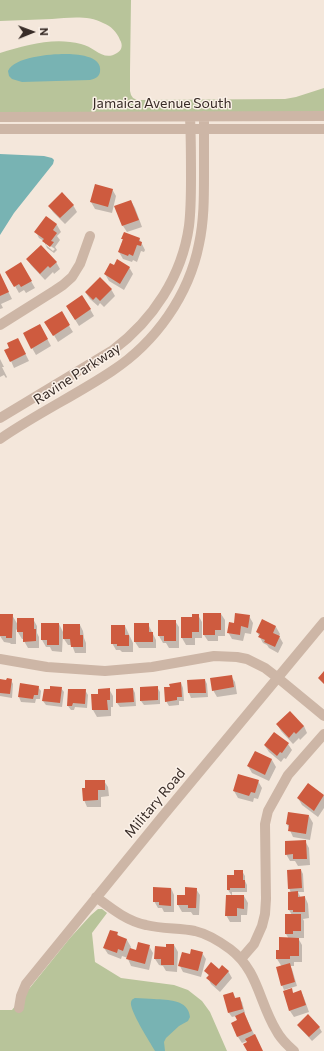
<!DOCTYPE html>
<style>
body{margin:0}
#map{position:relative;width:324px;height:1051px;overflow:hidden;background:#f4e7db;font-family:Commissioner,sans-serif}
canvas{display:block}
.north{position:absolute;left:12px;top:12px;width:40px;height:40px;-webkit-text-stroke:3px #fbf1e8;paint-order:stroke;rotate:89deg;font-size:11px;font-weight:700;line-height:16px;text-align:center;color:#382c27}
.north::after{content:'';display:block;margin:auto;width:14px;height:18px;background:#382c27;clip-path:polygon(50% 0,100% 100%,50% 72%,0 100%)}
</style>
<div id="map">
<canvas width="324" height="1051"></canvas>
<div class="north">N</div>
</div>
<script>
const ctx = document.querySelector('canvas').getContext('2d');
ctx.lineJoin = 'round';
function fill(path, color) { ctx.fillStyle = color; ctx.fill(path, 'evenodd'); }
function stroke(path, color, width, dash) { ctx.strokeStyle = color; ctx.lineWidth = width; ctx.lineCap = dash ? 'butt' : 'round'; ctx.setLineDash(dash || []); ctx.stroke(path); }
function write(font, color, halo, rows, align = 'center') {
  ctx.font = font + ' Commissioner,sans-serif'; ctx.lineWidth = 3; ctx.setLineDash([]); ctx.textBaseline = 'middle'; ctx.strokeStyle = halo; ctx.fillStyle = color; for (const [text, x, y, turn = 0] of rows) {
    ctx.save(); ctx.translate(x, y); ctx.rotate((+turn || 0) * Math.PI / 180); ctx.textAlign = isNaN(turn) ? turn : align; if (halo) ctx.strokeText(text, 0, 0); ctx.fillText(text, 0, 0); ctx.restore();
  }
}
fill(new Path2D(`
 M 0,0 L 131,0 L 130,71 L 130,91 L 131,95 L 133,98 L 137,100 L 285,99 L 296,97 L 324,88 L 324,113 L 0,113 L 0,53 C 26,45 54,37 81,44 C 95,47 103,62 117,53 C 122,50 123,45 120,40 C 117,32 111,26 103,23 C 88,15 68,18 52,19 C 35,20 17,20 0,21 Z
 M 98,909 L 102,909 L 107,913 L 92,933 L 95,962 L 121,978 L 174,985 L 188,990 L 202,1001 L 210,1012 L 227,1051 L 0,1051 L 0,1010 L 12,1010 L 70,938 L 91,915 Z`), '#b8c49a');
fill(new Path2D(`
 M 65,54 C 75,54 103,55 100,72 C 99,77 95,79 90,80 L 22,82 L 12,79 L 9,76 L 8,71 C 14,57 50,54 65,54 Z
 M 0,154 L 44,156 L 52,158 L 54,160 L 53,164 L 14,213 L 0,235 Z
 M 135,998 C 142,998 148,999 154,999 C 168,1000 188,999 190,1017 L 188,1021 L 179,1026 L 166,1038 L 164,1042 L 165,1051 L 155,1051 C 150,1042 129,1010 131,1002 C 132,999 133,999 135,998 Z`), '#78b3b3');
fill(new Path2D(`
 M 112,189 L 116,196 L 112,213 L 95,209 L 91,202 Z
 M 131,201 L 135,208 L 142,227 L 127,232 L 123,226 Z
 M 73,205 L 77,212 L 65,224 L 53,212 L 49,206 Z
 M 47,217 L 57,225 L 61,232 L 57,236 L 60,240 L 55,247 L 57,250 L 54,253 L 47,248 L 44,241 L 39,238 L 36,232 ZM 46,243 L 55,249 L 53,251 L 46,245 Z
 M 139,238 L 145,250 L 144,252 L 141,251 L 137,262 L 133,260 L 132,262 L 123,259 L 119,252 L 123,240 L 122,239 Z
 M 27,259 L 56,262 L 60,269 L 54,274 L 53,272 L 45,280 L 31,265 Z
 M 21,264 L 35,288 L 26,293 L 24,290 L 19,293 L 7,272 Z
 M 129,267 L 133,274 L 124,290 L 109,281 L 105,274 Z
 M 0,276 L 4,283 L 12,299 L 1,304 L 3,308 L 0,309 Z
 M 111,289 L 115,296 L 104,307 L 100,303 L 98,306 L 90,299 L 86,293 Z
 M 90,309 L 94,316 L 79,326 L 71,313 Z
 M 61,313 L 73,332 L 58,342 L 46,322 Z
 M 40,325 L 51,346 L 36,355 L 24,334 Z
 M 18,339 L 29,361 L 14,368 L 11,361 L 11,348 Z
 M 0,359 L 4,367 L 2,367 L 7,377 L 6,378 L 4,375 L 0,377 Z
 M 221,614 L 225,620 L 225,636 L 218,636 L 218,641 L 208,641 L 204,635 Z
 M 0,615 L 12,615 L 18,625 L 33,619 L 37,626 L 37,633 L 39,637 L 39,648 L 28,648 L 24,641 L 24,639 L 22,639 L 16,629 L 16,644 L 11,644 L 10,643 L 4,642 L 0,636 Z
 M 198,615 L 202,622 L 202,638 L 195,638 L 195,645 L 186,645 L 182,638 L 182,618 L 193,618 Z
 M 249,616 L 253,623 L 251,634 L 245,633 L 243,641 L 232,639 L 228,632 L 235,624 Z
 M 175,621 L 179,627 L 179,648 L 169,648 L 166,643 L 163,643 L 159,636 Z
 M 262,621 L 276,627 L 280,634 L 279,636 L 283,643 L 278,653 L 269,648 L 267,645 L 263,643 L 257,632 Z
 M 42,624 L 59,624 L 63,632 L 62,652 L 52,651 L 50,647 L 46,647 L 42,640 Z
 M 148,624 L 156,640 L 156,648 L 139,648 L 135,642 Z
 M 80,625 L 83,631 L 84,638 L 86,643 L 86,653 L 75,653 L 72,645 L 68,645 L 64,639 Z
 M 125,626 L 133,643 L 133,652 L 122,652 L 120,650 L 116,650 L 112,643 Z
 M 231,676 L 235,682 L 237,694 L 217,697 L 213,690 Z
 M 0,680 L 7,681 L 11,680 L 13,684 L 12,698 L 0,696 Z
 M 205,680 L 207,684 L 208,697 L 191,698 L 189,693 L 188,681 Z
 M 181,683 L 183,688 L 184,701 L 179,701 L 179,705 L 169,706 L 166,701 L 171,688 Z
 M 20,684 L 38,687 L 41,691 L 40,699 L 36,699 L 35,703 L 21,702 L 19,697 Z
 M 157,687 L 160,692 L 160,704 L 144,705 L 141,701 Z
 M 61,688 L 64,692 L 62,707 L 46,705 L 43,701 Z
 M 109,689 L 113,696 L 113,707 L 111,707 L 111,716 L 97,717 L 93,710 L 92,695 L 99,695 Z
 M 133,689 L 135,693 L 136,706 L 120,707 L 117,703 Z
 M 85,690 L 88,695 L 87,708 L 75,707 L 74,710 L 71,710 L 68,706 Z
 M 277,724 L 304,726 L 307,733 L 300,740 L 299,738 L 293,744 L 281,731 Z
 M 288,744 L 292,750 L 286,759 L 284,758 L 281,762 L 269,752 L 265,746 Z
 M 255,752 L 272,760 L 276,767 L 269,781 L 252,773 L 248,766 Z
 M 104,781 L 108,787 L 109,796 L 101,797 L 101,807 L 87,807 L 84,800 L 86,789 Z
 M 258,781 L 262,788 L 258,799 L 254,798 L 253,802 L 238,798 L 234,791 Z
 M 308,784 L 324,796 L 324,808 L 318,817 L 302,805 L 298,798 Z
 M 309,816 L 313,823 L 310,840 L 293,837 L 287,824 Z
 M 305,841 L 309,848 L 310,865 L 298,866 L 295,861 L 290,861 L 286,854 Z
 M 301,870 L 303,874 L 304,892 L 298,892 L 301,898 L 305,897 L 308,904 L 309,918 L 303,919 L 304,921 L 304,938 L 298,938 L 302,945 L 302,962 L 294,962 L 294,966 L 290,966 L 292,969 L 297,986 L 284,990 L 282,985 L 282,967 L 277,959 L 280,951 L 289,939 L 286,934 L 286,915 L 292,915 L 289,910 L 291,893 L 289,888 Z
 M 242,871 L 245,876 L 245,881 L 247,885 L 247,892 L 232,892 L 232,896 L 244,896 L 248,903 L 247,915 L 241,915 L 241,922 L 230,922 L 226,915 L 232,896 L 228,890 L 235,876 Z
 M 171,888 L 174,895 L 174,912 L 164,912 L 162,908 L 158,908 L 154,901 Z
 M 196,889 L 200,895 L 199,915 L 193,915 L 191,912 L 182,912 L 178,905 L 186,897 Z
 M 117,933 L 119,937 L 127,940 L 131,947 L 130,949 L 137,951 L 149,946 L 153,953 L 149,970 L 131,966 L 128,959 L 128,958 L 122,956 L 121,959 L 108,954 L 104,948 Z
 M 174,945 L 178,952 L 177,972 L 166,971 L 163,966 L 159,965 L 155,959 L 167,948 Z
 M 202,953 L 206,959 L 201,977 L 183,972 L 180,966 L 191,955 Z
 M 219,970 L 228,971 L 232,978 L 220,992 L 211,984 L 208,978 L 209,976 L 205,971 Z
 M 291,990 L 294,994 L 301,991 L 304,998 L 309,1012 L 294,1017 L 290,1011 L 285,992 Z
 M 233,993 L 236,999 L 239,998 L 242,1002 L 245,1013 L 244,1013 L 262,1051 L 248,1051 L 248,1043 L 247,1041 L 242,1043 L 238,1037 L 232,1023 L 238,1021 L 236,1016 L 232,1017 L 229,1013 L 224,995 Z
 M 298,1025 L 319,1027 L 322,1032 L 312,1041 L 301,1029 Z`), '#0003');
fill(new Path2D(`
 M 95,184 L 113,189 L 108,207 L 90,202 Z
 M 62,192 L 74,205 L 60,218 L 48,206 Z
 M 131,200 L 139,220 L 122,226 L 114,206 Z
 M 46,216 L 57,224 L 53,230 L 57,233 L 51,241 L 54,242 L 50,247 L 42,241 L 44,239 L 34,232 Z
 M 124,232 L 140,238 L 139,241 L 142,242 L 141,246 L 137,245 L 133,256 L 129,254 L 128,256 L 118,252 L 123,239 L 121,239 Z
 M 41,245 L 57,262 L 50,268 L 48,266 L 40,274 L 26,259 Z
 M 117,259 L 130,267 L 120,284 L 104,274 L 110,263 L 114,265 Z
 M 21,262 L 32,281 L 21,287 L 19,284 L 14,287 L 5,272 Z
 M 0,273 L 9,292 L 0,296 Z
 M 100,277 L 112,289 L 100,301 L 96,297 L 93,300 L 85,292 Z
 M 82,295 L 91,309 L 75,320 L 66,306 Z
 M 62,311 L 70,325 L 53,336 L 44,322 Z
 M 40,324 L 48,339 L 31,349 L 23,333 Z
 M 18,338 L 26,354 L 10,362 L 4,350 L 9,348 L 7,343 Z
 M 203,613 L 221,613 L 221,630 L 215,630 L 215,635 L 203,635 Z
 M 235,613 L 250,615 L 248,628 L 241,626 L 240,635 L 227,633 L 229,622 L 234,623 Z
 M 0,614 L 13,614 L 12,638 L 6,638 L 6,636 L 0,636 Z
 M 192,614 L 199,614 L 199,632 L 192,632 L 192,638 L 181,638 L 181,617 L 192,617 Z
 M 17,618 L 34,618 L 34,629 L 36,629 L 36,641 L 23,642 L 23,632 L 17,632 Z
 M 262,619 L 276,626 L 273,633 L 280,636 L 275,647 L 264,642 L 265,640 L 258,637 L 260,634 L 256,632 Z
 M 158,620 L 176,620 L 176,641 L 164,641 L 164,636 L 158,636 Z
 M 41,623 L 59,623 L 59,645 L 47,645 L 47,640 L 41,640 Z
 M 134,623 L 149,623 L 149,632 L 153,632 L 153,642 L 134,642 Z
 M 63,624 L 80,624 L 80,635 L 83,635 L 83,647 L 71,647 L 70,639 L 63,639 Z
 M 111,625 L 125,625 L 125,635 L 129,635 L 129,646 L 117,646 L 117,644 L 111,644 Z
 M 324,671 L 324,684 L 318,678 Z
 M 232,675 L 234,687 L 212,691 L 210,678 Z
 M 7,678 L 12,679 L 10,694 L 0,693 L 0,679 L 6,680 Z
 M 205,679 L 206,693 L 188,693 L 187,680 Z
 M 181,682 L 182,697 L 177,697 L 177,700 L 165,702 L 164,687 L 170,687 L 169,684 Z
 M 20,683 L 39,686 L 38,695 L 34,695 L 33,699 L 18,697 Z
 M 50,686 L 62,687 L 60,703 L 42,701 L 44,689 L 50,689 Z
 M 158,686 L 158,700 L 140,701 L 140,687 Z
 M 110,688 L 110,700 L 107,700 L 108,710 L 92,710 L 91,694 L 98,694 L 98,689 Z
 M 133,688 L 134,702 L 116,703 L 116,689 Z
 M 68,689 L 86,689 L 85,704 L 73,703 L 72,706 L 67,706 Z
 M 290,711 L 304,726 L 296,734 L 294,732 L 289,738 L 276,724 Z
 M 274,732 L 289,743 L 282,753 L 280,752 L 277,756 L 264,745 Z
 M 255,751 L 272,759 L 265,775 L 247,766 Z
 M 238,774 L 259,780 L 255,793 L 251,792 L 249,796 L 233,791 Z
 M 85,780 L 105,780 L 105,790 L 98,790 L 98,800 L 83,801 L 82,788 L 85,788 Z
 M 308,783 L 324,795 L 314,811 L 297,798 Z
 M 288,812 L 309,815 L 306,834 L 288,831 L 289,825 L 286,824 Z
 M 306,840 L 307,859 L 293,859 L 293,854 L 285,855 L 285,841 Z
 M 301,869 L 302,888 L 288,889 L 287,870 Z
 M 234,870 L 243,870 L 243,880 L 245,880 L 245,888 L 230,888 L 230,890 L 227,890 L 227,875 L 234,875 Z
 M 153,887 L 171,888 L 171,906 L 159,905 L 159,902 L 153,902 Z
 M 185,887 L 197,888 L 196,908 L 188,908 L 188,905 L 177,905 L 177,895 L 185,895 Z
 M 298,891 L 298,897 L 305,896 L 305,912 L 293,912 L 293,910 L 288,910 L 288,892 Z
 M 226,895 L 244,895 L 244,909 L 237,908 L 237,916 L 225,916 Z
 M 285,914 L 301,914 L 301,931 L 293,931 L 293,934 L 285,934 Z
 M 110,930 L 118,932 L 117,935 L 127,939 L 123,951 L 118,949 L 117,953 L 103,948 Z
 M 279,937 L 299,938 L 299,956 L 290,956 L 290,959 L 276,959 L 276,950 L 279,950 Z
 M 138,942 L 150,945 L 145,964 L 126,959 L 130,948 L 136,950 Z
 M 166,944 L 174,944 L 174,965 L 161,965 L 161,959 L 154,959 L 155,946 L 166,947 Z
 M 191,949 L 203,952 L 198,971 L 178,966 L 182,952 L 190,954 Z
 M 211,962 L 219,969 L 222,965 L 229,971 L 216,986 L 206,978 L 209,975 L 204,971 Z
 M 290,963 L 295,982 L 281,986 L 276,967 Z
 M 292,988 L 293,993 L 301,990 L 306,1005 L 289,1011 L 283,991 Z
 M 233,992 L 235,998 L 240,997 L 243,1009 L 228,1013 L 223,995 Z
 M 244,1012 L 252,1031 L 237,1037 L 231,1023 L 237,1020 L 235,1016 Z
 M 308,1014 L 320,1027 L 309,1037 L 297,1025 Z
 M 255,1034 L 263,1051 L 247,1051 L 243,1044 L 247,1042 L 245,1039 Z`), '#ce5b3f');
stroke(new Path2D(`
 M 0,117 L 324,116
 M 0,129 L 324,129
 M 0,325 L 54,291 L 63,285 L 72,277 L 80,264 L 90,236
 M 0,418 L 113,350 C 153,320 182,276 189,226 C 191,210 191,193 191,177 C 191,157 191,137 190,117
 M 0,439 C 36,414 76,395 112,371 C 156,342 189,295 199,244 C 204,221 204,198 204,174 C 204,155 204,136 204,116
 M 0,659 L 47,667 L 105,671 L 152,667 L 214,656 L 237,657 L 247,659 L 265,668 L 278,678 L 324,716
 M 96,897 C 112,909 127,921 146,925 C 162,929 179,928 195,931 C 208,934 219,941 230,949 C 258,970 259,1002 276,1030 C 280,1038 287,1045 294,1051
 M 241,959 L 254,944 L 262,926 L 265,914 L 266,899 L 265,824 L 268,811 L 288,775 L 324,734
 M 19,1008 L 21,996 L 26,984 L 162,817 L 324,622`), '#cdb6a6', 10);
write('14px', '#382c27', '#fbf1e8', [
 ["Jamaica Avenue South",162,103],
 ["Ravine Parkway",77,374,-33],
 ["Military Road",155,803,-50]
]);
</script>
